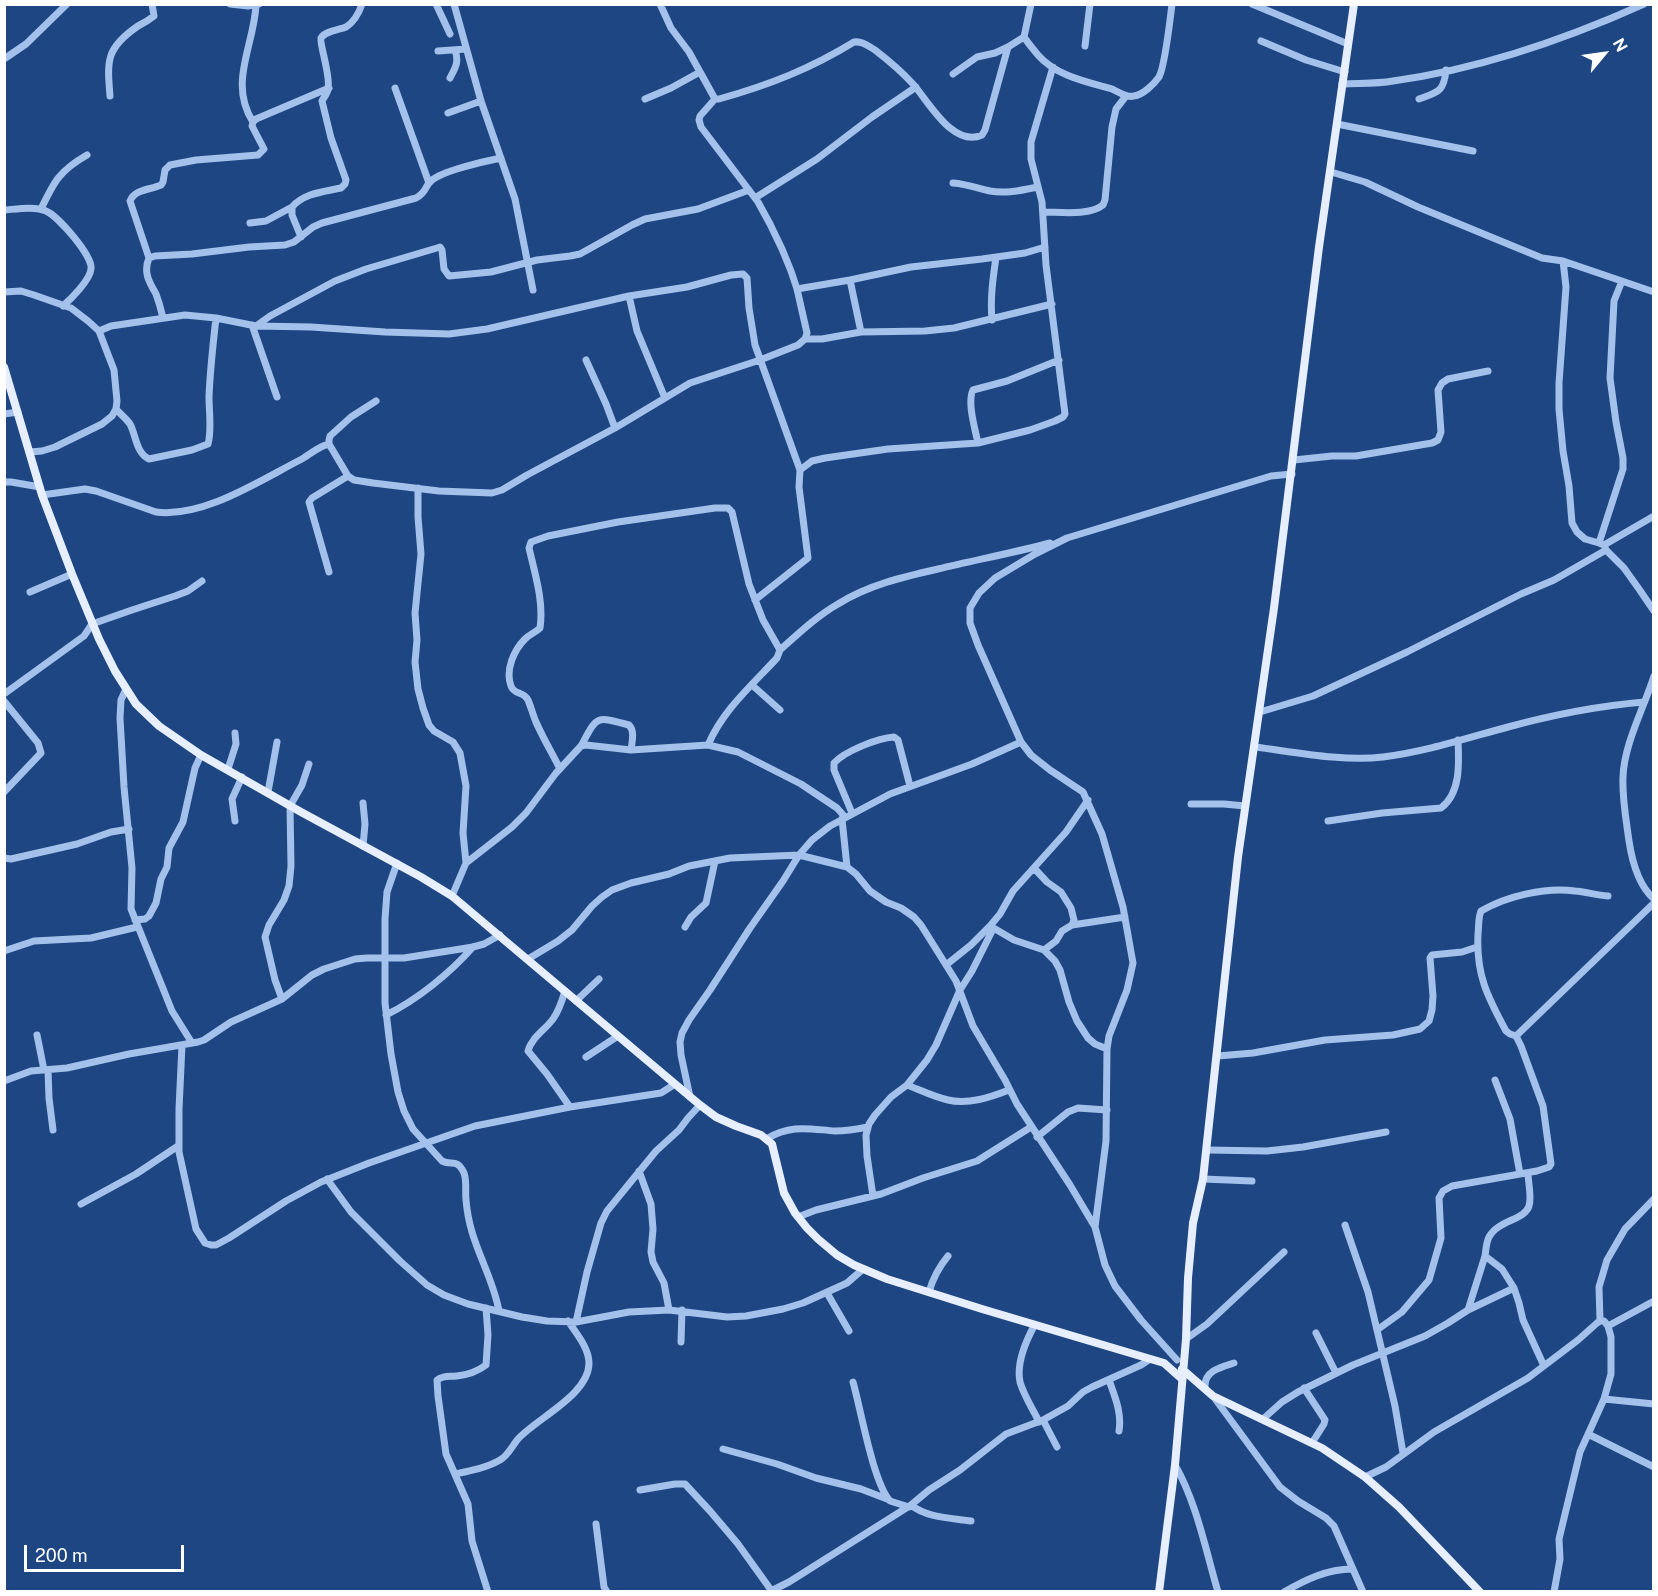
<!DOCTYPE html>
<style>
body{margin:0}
#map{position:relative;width:1658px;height:1596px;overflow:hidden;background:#1d4683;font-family:"Public Sans",sans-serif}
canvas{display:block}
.frame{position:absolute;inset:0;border:6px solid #fff;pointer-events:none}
.north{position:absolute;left:1574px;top:24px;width:60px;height:60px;-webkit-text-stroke:4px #1d4683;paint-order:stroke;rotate:61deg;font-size:16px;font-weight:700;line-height:24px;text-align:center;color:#fff}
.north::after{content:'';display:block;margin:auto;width:21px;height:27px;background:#fff;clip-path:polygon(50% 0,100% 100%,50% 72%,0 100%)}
.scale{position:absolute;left:24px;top:1545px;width:160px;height:27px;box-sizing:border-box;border:3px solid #fff;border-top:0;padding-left:8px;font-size:18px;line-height:21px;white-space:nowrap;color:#fff;-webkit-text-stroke:4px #1d4683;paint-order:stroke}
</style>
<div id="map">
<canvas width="1658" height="1596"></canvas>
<div class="frame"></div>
<div class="north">N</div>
<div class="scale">200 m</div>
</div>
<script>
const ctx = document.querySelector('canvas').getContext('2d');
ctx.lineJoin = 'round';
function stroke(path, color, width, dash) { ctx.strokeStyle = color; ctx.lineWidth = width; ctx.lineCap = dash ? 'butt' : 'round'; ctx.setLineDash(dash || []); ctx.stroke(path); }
stroke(new Path2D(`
 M 230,4 L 248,6 L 259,4
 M 436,4 L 450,34
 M 454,4 L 481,101 L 515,199 L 533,290
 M 660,4 L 671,28 L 689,52 L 715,99
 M 1252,4 L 1348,44
 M 1024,37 C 1028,43 1033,49 1038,55 C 1056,76 1087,82 1112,89 C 1119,92 1126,98 1134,96 C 1143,95 1154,84 1159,77 C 1165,66 1170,20 1172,4
 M 1261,41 L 1306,60 L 1345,72
 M 1085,46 L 1090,4
 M 438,51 L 466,49
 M 4,59 L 26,44 L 67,4
 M 953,74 L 977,57 L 995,53 L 1008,47 L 1024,37 L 1031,4
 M 450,78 C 456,67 459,62 455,50
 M 1342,84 C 1359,83 1376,84 1393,81 C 1480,69 1564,40 1644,4
 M 395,88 L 429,183
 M 110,96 C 107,60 106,48 138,26 C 144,23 149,20 154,16 L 152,4
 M 645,99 L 671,88 L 700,72
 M 1419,99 C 1438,92 1444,92 1446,70
 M 448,113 L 481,101
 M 253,122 C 228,83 254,46 256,5
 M 1337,124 L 1473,151
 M 1331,172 L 1365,182 L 1418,207 L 1542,258 L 1563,261 L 1654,292
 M 953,183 C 966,184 977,188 990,191 C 1006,194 1023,190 1038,187
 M 755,198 L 817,159 L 872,117 L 916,87
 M 41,209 C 54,182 59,171 87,155
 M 4,210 C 17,209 35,206 46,211 C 58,216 93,256 91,269 C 90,280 71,299 63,306
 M 1043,212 C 1060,212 1089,216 1103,205 L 1105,200 L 1112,127 L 1116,109 L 1126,96
 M 250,223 L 266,221 L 292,207
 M 301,237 L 292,215 L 292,207 C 304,193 323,192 341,188 L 345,184 L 346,180 L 331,138 L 322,101 C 324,97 328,93 328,89 C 331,76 319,43 321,38 C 325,31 339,30 346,27 C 354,22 359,13 362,4
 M 149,258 L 130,201 C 135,189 150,190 161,185 L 163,182 L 165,170 L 170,165 L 196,160 L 258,155 L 264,149 L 252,126 L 253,122 L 256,119 L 329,88
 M 1563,261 L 1566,287 L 1559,383 L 1559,409 L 1563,451 L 1569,486 L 1572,523 L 1577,532 L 1585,539 L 1599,543
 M 850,280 L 861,332
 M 1622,281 L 1614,301 L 1610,378 L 1616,422 L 1623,458 L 1623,469 L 1599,543 L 1604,545 L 1606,550 L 1624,568 L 1639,589 L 1654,611
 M 797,289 L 850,280 L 911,267 L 982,259 L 1025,253 L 1045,247
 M 4,292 L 21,291 L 34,295 L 71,308 L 88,321 L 99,331 L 114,370 L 117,401 L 116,409 L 112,416 L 102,424 L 55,447 L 42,451 L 30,452
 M 629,296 L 637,331 L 665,398
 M 163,318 C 161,309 159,302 156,294 C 149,282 143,272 149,258 L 155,256 L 192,254 L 249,247 L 285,245 L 294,242 L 313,227 L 322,223 L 416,198 C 427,192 424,187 431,181 C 441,171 486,161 501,158
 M 992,320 C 990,298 993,278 996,257
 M 252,325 L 277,397
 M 256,326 L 270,316 L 335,281 L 366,269 L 437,248 L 440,247 L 442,250 L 444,269 L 449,276 L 491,272 L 537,260 L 570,256 L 580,254 L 632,225 L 645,219 L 698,209 L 749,190
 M 99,331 L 111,326 L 185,315 L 216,318 L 256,326 L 311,327 L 385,332 L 449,334 L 487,329 L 629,296 L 687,287 L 731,275 L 743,274 L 747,278 L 749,308 L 755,345 L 800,470
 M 805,339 L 822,339 L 861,332 L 925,331 L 954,328 L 1052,304
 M 586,360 L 606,404 L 615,428
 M 376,401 L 351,417 L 330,436 L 329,440 L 329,444 L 348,476 L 354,480 L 373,483 L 439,491 L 492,493 L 502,490 L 527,475 L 615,428 L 690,383 L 760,360 L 798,345 L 805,339 L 807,333 L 797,289 L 791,271 L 782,249 L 770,224 L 758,202 L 701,127 L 699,120 L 700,116 L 715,99 L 719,99 C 769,85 810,69 854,42 C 863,41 868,46 875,50 C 888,60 902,72 913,84 C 929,102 953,148 982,135 L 985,130 L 1008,47
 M 116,409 C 120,414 126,418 130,424 C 136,435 136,453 149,459 L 192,450 L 208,444 C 212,431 209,411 209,397 C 210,371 213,344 216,318
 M 4,414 L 18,412
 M 978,443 C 975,429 967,402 973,390 L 1007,381 L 1059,360
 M 1294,460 L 1332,456 L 1356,456 L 1432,443 L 1438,440 L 1441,432 L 1438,390 L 1442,383 L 1448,379 L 1488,371
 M 4,482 L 11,482 L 40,487
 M 418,488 L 418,517 L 421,554 L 415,613 L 417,640 L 415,662 L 418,689 L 423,708 L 429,725 L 434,731 L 453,742 L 460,753 L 466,786 L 463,833 L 466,863
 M 42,495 L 85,489 L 96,491 L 156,512 C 203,518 259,481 300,460 C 309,455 319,446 329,444
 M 1604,545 L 1654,516
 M 329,572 L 309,502 L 312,498 L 348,476
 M 30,592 L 72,574
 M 755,600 L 808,558 L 799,487 L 800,470 L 812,461 L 825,458 L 888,449 L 978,443 L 1030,430 L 1055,421 L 1063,417 L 1065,414 L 1046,265 L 1042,202 L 1031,159 L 1031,142 L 1053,67
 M 780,650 C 798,634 817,616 838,604 C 868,585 903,577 938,569 C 975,560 1013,553 1050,543
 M 1654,676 C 1644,708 1624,744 1623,777 C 1622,798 1626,819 1629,841 C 1632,861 1638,885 1654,899
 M 752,685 L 780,710
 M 126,689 L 121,700 L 120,718 L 124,787 L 132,868 L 131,909 L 172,1011 L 192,1043
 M 4,694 L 84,636 L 92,624 L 132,610 L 175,596 L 188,591 L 202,581
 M 4,701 L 38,743 L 41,753 L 4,792
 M 1260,712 L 1313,696 L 1407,652 L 1521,594 L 1554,580 L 1606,550
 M 581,746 C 598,715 595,716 629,725 C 635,731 632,742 631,750
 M 1255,747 C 1294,752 1344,762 1383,757 C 1425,752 1467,738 1508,727 C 1552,715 1598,706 1644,702
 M 228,769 L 236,744 L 235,733
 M 560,769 C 552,753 543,738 536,722 C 533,715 531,707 528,700 C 523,691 514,695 511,686 C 505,670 514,650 525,639 C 530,634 536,632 540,628 C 544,602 535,574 529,548 L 531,542 L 548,536 L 618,522 L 715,508 L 728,508 L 732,512 L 749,584 L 763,620 L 780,650 L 777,658 C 752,685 723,710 708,745
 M 268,792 L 277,742
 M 1191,804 L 1224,804 L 1245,806
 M 852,813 L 834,770 L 834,763 C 845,751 878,738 894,737 L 898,740 L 910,786
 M 842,819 L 847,867
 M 235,821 L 232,799 L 242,777
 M 1328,821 L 1382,813 L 1441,808 C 1461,793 1459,763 1458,740
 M 363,846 L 365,824 L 363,803
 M 4,858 L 11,859 L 77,844 L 111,832 L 129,829
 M 397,863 L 387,892 L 385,919 L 385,1003 L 391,1054 L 398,1092 L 404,1111 L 413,1129 L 442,1161 C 452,1166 457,1158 464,1173 C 467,1181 465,1192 466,1200 C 467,1211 469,1222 472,1232 C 480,1259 494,1283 499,1311
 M 1034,868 L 1047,882 L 1061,892 L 1071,908 L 1074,920 L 1072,925 L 1062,931 L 1056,941 L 1044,950
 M 452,896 L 466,863 L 512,827 L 526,813 L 556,773 L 581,746 L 586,745 L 631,750 L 708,745 L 738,752 L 801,784 L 837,808 L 845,817
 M 135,920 L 145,919 L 149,916 L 156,903 L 161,879 L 167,867 L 169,848 L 183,822 L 195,768 L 201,755
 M 1072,925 L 1125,917
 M 990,926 L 1014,940 L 1044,950 L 1055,961 L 1060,970 L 1069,1002 L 1077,1021 L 1088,1038 L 1095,1044 L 1107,1049
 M 685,927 L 691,917 L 706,903 L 715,861
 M 4,951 L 34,941 L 91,938 L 137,927
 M 528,959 L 558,941 L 572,930 L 592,906 L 602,897 L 612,890 L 631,883 L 669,874 L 689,866 L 730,858 L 799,855 L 847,867 L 856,874 L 870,891 L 886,902 L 901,908 L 914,917 L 921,925 L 956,981 L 973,1026 L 1005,1080 L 1017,1104 L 1070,1185 L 1095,1227 L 1105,1265 L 1115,1286 L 1141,1320 L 1177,1360
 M 946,965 L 971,945 L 990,926 L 1000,914 L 1013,891 L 1066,832 L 1088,800
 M 565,991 C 562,1001 559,1011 553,1019 C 545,1030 531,1038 528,1051 L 547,1074 L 570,1107
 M 282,999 L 275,980 L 265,937 L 269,925 L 284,900 L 289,886 L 291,866 L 290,806 L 302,785 L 309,764
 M 576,1001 L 599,979
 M 386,1015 C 417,1000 450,973 473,947
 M 37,1035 L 44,1070
 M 1516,1036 L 1654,903
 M 182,1045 L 179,1109 L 179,1152 L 196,1229 L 205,1243 L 211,1245 L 216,1245 L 229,1238 L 286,1201 L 321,1182 L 369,1163 L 475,1126 L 570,1107 L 661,1093 L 675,1084
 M 1218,1056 L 1253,1053 L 1325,1040 L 1393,1035 L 1420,1029 L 1429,1021 L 1432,1010 L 1433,996 L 1430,958 L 1432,955 L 1462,952 L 1477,947
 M 586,1057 L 618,1036
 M 48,1070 L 49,1098 L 53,1130
 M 1495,1080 L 1510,1119 L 1520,1174
 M 4,1081 L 31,1071 L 67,1068 L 129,1054 L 198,1042 L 204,1040 L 231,1022 L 282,999 L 312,975 L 324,969 L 355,959 L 367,958 L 404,958 L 473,947 L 484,944 L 500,935
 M 907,1085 C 920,1090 934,1097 948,1100 C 968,1105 991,1097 1009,1090
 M 690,1097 L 681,1055 L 680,1042 L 682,1033 L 689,1020 L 710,990 L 750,928 L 783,881 L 799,855 L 812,840 L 830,826 L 890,794 L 972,764 L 1021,742
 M 1037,1137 L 1068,1112 L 1078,1108 L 1107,1110
 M 766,1139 C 792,1124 808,1129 835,1131 C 846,1131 858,1129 868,1127
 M 1207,1150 L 1267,1151 L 1303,1147 L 1386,1132
 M 639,1171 L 651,1204 L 653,1229 L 651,1252 L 653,1262 L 664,1283 L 669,1310
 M 1528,1173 C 1528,1182 1532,1197 1529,1206 C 1525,1220 1498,1220 1489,1237 C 1486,1243 1486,1250 1485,1256 L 1502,1269 L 1514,1288 L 1519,1303 L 1523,1320 L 1544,1366
 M 327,1179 L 351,1212 L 400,1261 L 427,1285 L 444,1295 L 468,1304 L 522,1317 L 547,1321 L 576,1322 L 629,1312 L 669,1310 L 727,1317 L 746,1316 L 783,1309 L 803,1303 L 847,1283 L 862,1270
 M 1203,1179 L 1252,1181
 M 873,1196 L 867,1156 L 866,1135 L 869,1124 L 875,1115 L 891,1097 L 907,1085 L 927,1060 L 936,1045 L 960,990 L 972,971 L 993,929
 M 81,1204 L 136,1174 L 178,1146
 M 798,1217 L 816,1210 L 881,1194 L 923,1178 L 977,1161 L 1031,1127
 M 1345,1225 L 1368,1292 L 1395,1406 L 1403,1453
 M 1095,1227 L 1106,1141 L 1107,1049 L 1109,1036 L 1127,990 L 1133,963 L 1123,907 L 1102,834 L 1083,792 L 1050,770 L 1031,755 L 1021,742 L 978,645 L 970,623 L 970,608 L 979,593 L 995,578 L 1035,554 L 1067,538 L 1271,476 L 1292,474
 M 929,1292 C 933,1278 938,1268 948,1256
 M 827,1293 L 849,1331
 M 486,1308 L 488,1335 L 486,1365 C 478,1371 467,1375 457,1376 C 449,1377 444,1375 437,1380 L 438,1396 L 446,1454 L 468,1504 L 472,1541 L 488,1592
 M 1468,1310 L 1485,1256
 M 1600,1321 L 1599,1287 L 1607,1260 L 1625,1229 L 1654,1199
 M 576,1322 L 587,1272 L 601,1223 L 607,1211 L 656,1151 L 679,1130 L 688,1118 L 700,1105
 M 1034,1326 C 1026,1341 1016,1363 1020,1382 C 1024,1396 1033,1409 1039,1422
 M 1608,1326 L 1654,1301
 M 1377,1330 L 1402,1312 L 1429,1280 L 1441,1238 L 1439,1198 L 1443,1191 L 1452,1186 L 1537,1171 L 1549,1167 L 1551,1164 L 1543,1106 L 1521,1046 L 1516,1036 L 1510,1034 L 1506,1031 C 1487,996 1476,974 1478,934 C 1479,926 1478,918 1481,911 C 1507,896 1545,887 1575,891 C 1586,892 1596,895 1608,896
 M 1316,1333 L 1336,1373
 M 1186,1339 L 1207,1324 L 1284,1252
 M 681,1342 L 682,1310
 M 1109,1380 C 1115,1397 1122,1413 1119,1431
 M 853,1382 C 861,1410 873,1482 890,1501 L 909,1507
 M 1205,1387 C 1204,1371 1221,1367 1234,1363
 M 1304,1388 L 1325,1420 L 1324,1424 L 1312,1443
 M 1213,1396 L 1280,1487 L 1298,1501 L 1326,1518 L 1334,1526 L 1363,1592
 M 1604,1399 L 1654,1404
 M 1263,1419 L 1282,1402 L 1298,1392 L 1353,1365 L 1425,1336 L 1448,1323 L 1468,1310 L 1514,1288
 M 1043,1420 L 1057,1447
 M 1588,1434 L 1654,1467
 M 723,1449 L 777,1464 L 816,1478 L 861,1489 L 887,1499
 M 1175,1465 C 1196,1501 1206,1551 1218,1592
 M 455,1474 C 470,1471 486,1468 500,1460 C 508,1456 512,1446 518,1439 C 537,1418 589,1395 589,1363 C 589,1348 576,1333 568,1321
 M 1365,1477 L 1386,1467 L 1434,1432 L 1528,1378 L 1578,1340 L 1597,1323 L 1600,1321 L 1604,1321 L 1608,1326 L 1611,1337 L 1611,1374 L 1604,1399 L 1580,1452 L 1559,1539 L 1560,1559 L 1554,1592
 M 640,1490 L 675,1484 L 685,1484 L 710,1511 L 738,1544 L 771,1590
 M 911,1505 C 927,1518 951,1518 971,1521
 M 596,1524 L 604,1587 L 607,1592
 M 769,1592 L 789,1582 L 911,1505 L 929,1490 L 960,1470 L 1006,1434 L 1043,1420 L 1068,1406 L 1083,1392 L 1092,1387 L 1141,1365 L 1150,1359
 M 1284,1592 C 1305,1580 1327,1569 1352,1569`), '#a3c1ea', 7);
stroke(new Path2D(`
 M 4,367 L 42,495 L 72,574 L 99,639 L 115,671 L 136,704 L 159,726 L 201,755 L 301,812 L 421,877 L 452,896 L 700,1105 L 716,1117 L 736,1126 L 761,1135 L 772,1144 L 784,1193 L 795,1213 L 807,1228 L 818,1239 L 837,1255 L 854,1265 L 887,1279 L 982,1309 L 1164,1363 L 1182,1379
 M 1182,1369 L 1213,1396 L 1322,1448 L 1365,1477 L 1399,1507 L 1480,1592
 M 1159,1592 L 1175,1465 L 1186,1339 L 1188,1278 L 1193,1223 L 1203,1179 L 1238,857 L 1274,608 L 1319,247 L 1354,4`), '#e7effe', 8);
</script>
